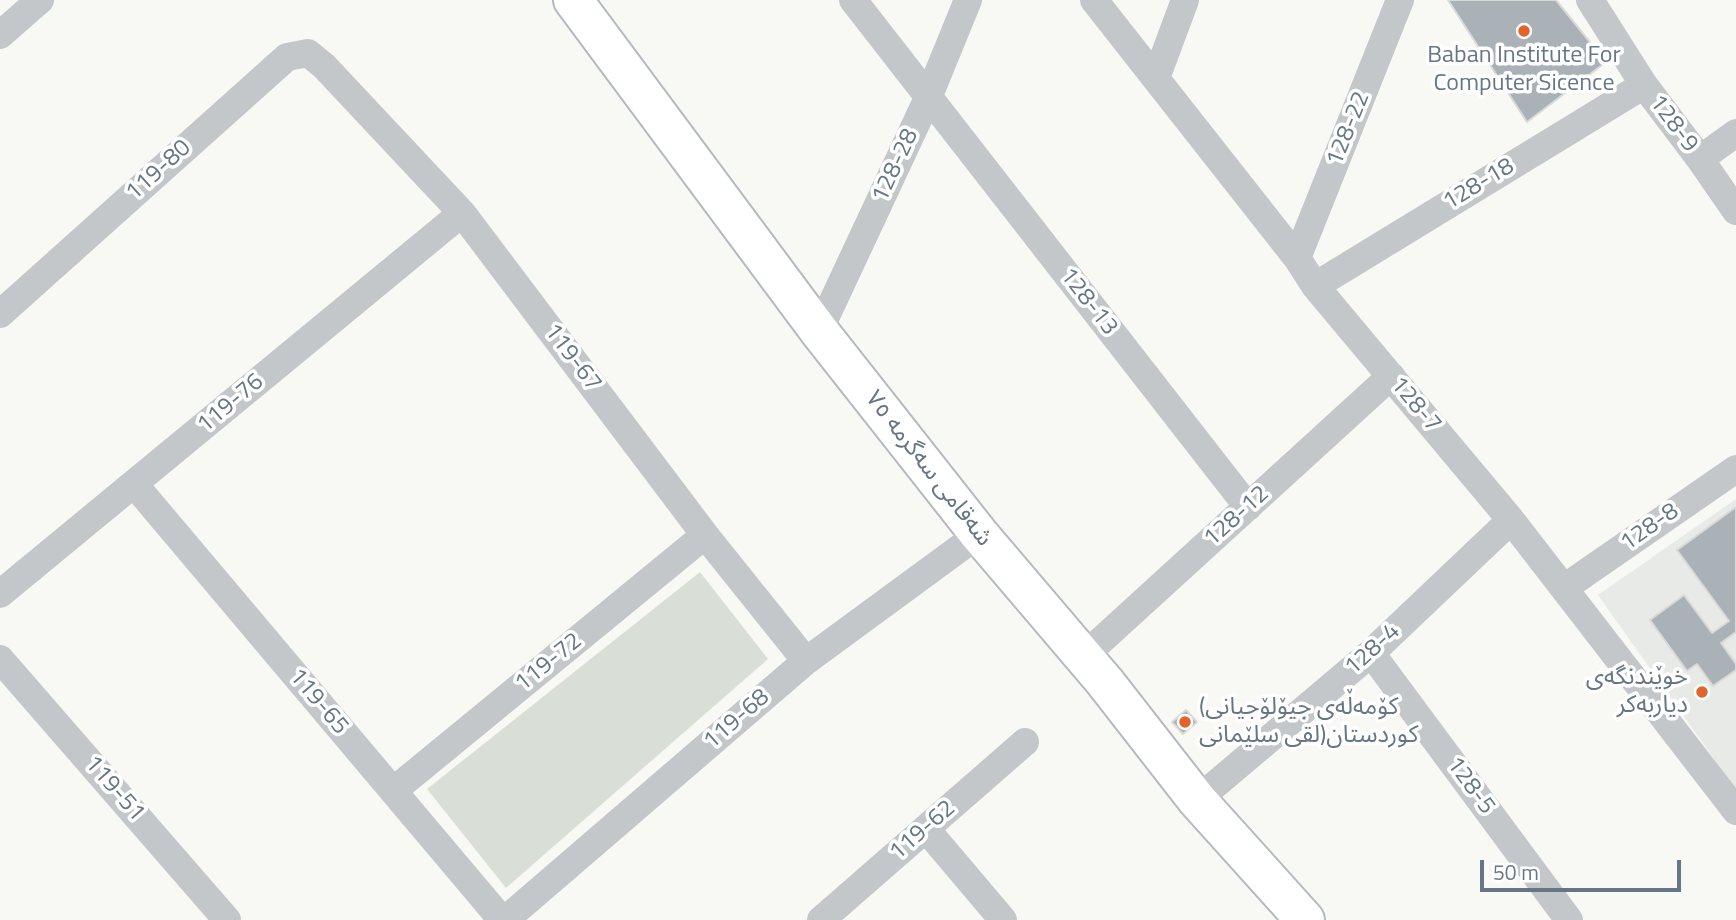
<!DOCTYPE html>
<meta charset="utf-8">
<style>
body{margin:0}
#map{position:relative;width:1736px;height:920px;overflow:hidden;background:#f8f8f5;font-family:"Titillium Web",sans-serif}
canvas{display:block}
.scale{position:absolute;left:1480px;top:860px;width:201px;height:32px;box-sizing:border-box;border:4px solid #677685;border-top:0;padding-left:9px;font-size:21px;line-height:24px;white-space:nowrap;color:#677685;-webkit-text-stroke:5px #fff;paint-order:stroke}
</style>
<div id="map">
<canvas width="1736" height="920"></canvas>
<div class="scale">50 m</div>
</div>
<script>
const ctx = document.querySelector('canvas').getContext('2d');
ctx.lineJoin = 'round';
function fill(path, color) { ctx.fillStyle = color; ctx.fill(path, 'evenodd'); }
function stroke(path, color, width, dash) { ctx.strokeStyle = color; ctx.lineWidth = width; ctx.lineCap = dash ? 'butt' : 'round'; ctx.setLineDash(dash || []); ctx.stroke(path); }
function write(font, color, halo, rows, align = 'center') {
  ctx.font = font + ' "Titillium Web","Noto Sans Arabic",sans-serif'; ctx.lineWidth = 7; ctx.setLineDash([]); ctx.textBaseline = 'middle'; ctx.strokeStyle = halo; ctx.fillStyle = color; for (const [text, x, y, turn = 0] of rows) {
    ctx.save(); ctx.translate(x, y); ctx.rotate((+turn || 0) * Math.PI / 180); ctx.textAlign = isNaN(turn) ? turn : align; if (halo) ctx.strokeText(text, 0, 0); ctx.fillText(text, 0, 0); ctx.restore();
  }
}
fill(new Path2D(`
 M 1736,499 L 1736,790 L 1598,595 Z`), '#e8eae8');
fill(new Path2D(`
 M 700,572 L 768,659 L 506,888 L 427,789 Z`), '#d9dfd6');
const building = new Path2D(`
 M 1448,0 L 1556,0 L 1606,62 L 1527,122 Z
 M 1736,507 L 1736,632 L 1721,643 L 1736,664 L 1736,670 L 1713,686 L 1697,664 L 1687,671 L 1650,620 L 1684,595 L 1712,633 L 1729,621 L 1677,550 Z
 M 1186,710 L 1197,722 L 1183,734 L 1172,722 Z`);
fill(building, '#aab2b7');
stroke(building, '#d9d9d7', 2);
const secondary = new Path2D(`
 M 573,0 L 819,331 L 979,534 L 1105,682 L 1197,800 L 1305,920`);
stroke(secondary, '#b5babf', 42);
stroke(new Path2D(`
 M 853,0 L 1248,507
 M 1094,0 L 1297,258 L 1315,286 L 1511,520 L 1736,811
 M 1590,0 L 1644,85 L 1700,159 L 1736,211
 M 0,35 L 40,0
 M 1156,78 L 1185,0
 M 1700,159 L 1736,133
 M 1297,258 L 1400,0
 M 1315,286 L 1644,85
 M 0,314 L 287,57 L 308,53 L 324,66 L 462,213 L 705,535 L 806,661
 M 819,331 L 928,98 L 968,0
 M 134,484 L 502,920
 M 1564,588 L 1736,469
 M 0,594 L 462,213
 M 1371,653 L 1569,920
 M 1083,657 L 1391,376
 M 0,659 L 227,920
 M 393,791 L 705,535
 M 1197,800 L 1371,653 L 1511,520
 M 926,829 L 1003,920
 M 505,920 L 806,661 L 979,534
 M 821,920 L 1025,742`), '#c3c7ca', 28);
stroke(secondary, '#fff', 38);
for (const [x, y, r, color] of [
 [1524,31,7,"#df652d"],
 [1702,692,7,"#df652d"],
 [1185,722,7,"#df652d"]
]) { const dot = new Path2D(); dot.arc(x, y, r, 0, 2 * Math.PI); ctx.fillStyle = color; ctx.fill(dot); stroke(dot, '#fff', 2.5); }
write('24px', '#677685', '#fff', [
 ["Baban Institute For",1524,56],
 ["Computer Sicence",1524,84],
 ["خوێندنگەی",1688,678,"right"],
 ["دیاربەکر",1688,706,"right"],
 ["(کۆمەڵەی جیۆلۆجیانی",1199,708,"left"],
 ["کوردستان(لقی سلێمانی",1199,736,"left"]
]);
write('24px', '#677685', '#fff', [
 ["128-9",1673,124,53],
 ["128-22",1349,129,-68],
 ["128-28",896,166,-65],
 ["119-80",159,171,-42],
 ["128-18",1479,185,-31],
 ["128-13",1088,302,52],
 ["119-67",572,358,53],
 ["119-76",231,404,-40],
 ["128-7",1415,405,50],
 ["شەقامی سەگرمە ٧٥",928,469,52],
 ["128-12",1237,517,-42],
 ["128-8",1650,528,-35],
 ["128-4",1373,650,-42],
 ["119-72",549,663,-39],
 ["119-65",318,702,50],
 ["119-68",737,720,-41],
 ["128-5",1470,786,54],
 ["119-51",114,789,49],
 ["119-62",923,831,-41]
]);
</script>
